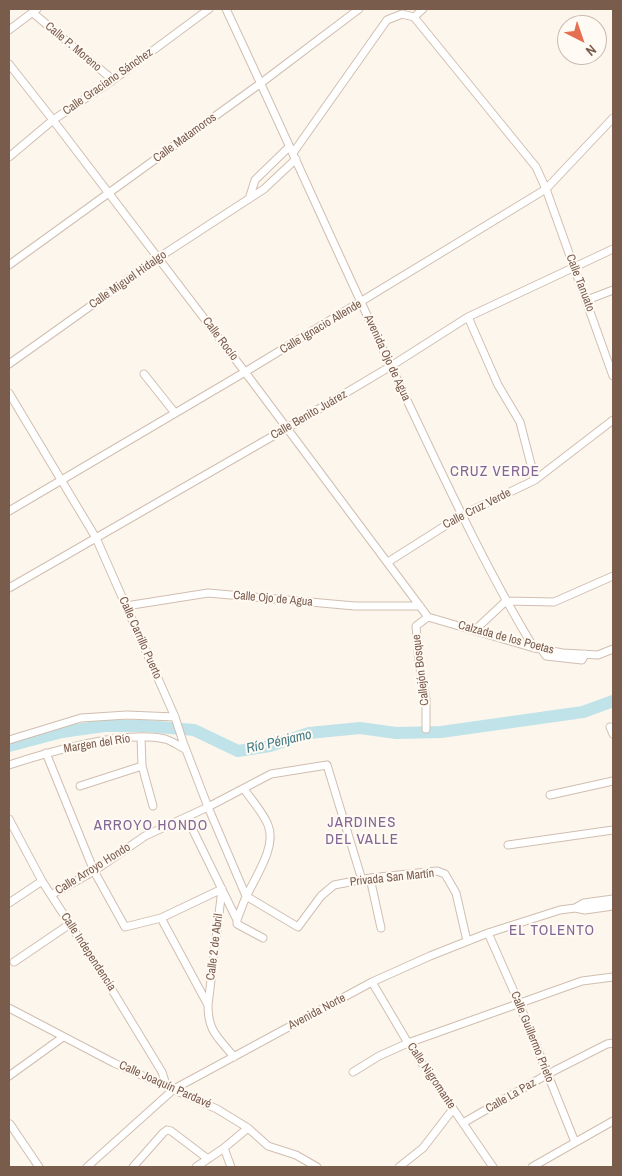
<!DOCTYPE html>
<meta charset="utf-8">
<style>
body{margin:0}
#map{position:relative;width:622px;height:1176px;overflow:hidden;background:#fdf6ec;font-family:"Archivo Narrow",sans-serif}
canvas{display:block}
.frame{position:absolute;inset:0;border:10px solid #7a5c4d;pointer-events:none}
.north{position:absolute;left:557px;top:15px;width:50px;height:50px;box-sizing:border-box;background:#fffaf3;border:1px solid #cabbb1;border-radius:50%;rotate:139deg;font-size:14px;font-weight:700;line-height:20px;text-align:center;color:#7a5c4d}
.north::after{content:'';display:block;margin:auto;width:18px;height:22px;background:#e76f51;clip-path:polygon(50% 0,100% 100%,50% 72%,0 100%)}
</style>
<div id="map">
<canvas width="622" height="1176"></canvas>
<div class="frame"></div>
<div class="north">N</div>
</div>
<script>
const ctx = document.querySelector('canvas').getContext('2d');
ctx.lineJoin = 'round';
function stroke(path, color, width, dash) { ctx.strokeStyle = color; ctx.lineWidth = width; ctx.lineCap = dash ? 'butt' : 'round'; ctx.setLineDash(dash || []); ctx.stroke(path); }
function write(font, color, halo, rows, align = 'center') {
  ctx.font = font + ' "Archivo Narrow",sans-serif'; ctx.lineWidth = 4; ctx.setLineDash([]); ctx.textBaseline = 'middle'; ctx.strokeStyle = halo; ctx.fillStyle = color; for (const [text, x, y, turn = 0] of rows) {
    ctx.save(); ctx.translate(x, y); ctx.rotate((+turn || 0) * Math.PI / 180); ctx.textAlign = isNaN(turn) ? turn : align; if (halo) ctx.strokeText(text, 0, 0); ctx.fillText(text, 0, 0); ctx.restore();
  }
}
stroke(new Path2D(`
 M 9,746 L 62,732 L 104,726 L 146,726 L 194,730 L 238,751 L 270,746 L 309,733 L 360,728 L 396,733 L 441,732 L 583,712 L 613,701`), '#bfe3e8', 12);
const minor = new Path2D(`
 M 226,9 C 290,145 350,282 415,417 C 452,495 489,574 534,648
 M 33,13 L 113,80
 M 414,17 L 536,167 L 546,189 L 613,376
 M 9,30 L 37,9
 M 9,64 L 53,120 L 245,372 L 428,617
 M 293,153 L 387,20 L 402,14 L 414,17 L 423,9
 M 9,157 L 53,120 L 113,80 L 209,9
 M 249,199 L 255,180 L 289,147
 M 9,265 L 261,83 L 359,9
 M 587,300 L 613,290
 M 468,317 L 498,385 L 520,422 L 535,480
 M 9,364 L 158,258 L 264,189 L 296,159
 M 144,374 L 175,413
 M 9,393 L 96,538 L 175,717 L 183,742 L 208,807 L 246,896 L 298,927 L 321,896 L 334,885 L 370,878 L 437,871 L 445,874 L 456,893 L 467,941
 M 9,511 L 245,372 L 546,189 L 613,118
 M 388,562 L 462,515 L 535,480 L 613,420
 M 9,588 L 287,428 L 391,366 L 468,317 L 613,249
 M 126,606 L 208,593 L 355,606 L 420,606
 M 428,617 L 534,648 L 563,653 L 598,655 L 613,649
 M 475,630 L 506,601 L 554,602 L 613,576
 M 542,650 L 546,656 L 582,660 L 585,654
 M 610,727 L 613,734
 M 426,729 L 426,699 L 419,663 L 416,626 L 428,617
 M 141,738 L 142,766 L 153,806
 M 9,740 L 81,718 L 127,715 L 175,717
 M 46,753 L 94,871 L 125,927 L 161,918 L 222,889
 M 9,765 C 49,752 124,730 165,739 C 172,741 179,746 185,749
 M 80,786 L 142,766
 M 244,789 C 251,799 264,814 268,825 C 277,846 256,876 247,895 C 243,903 240,912 237,920 L 237,924 L 263,938
 M 550,795 L 613,781
 M 187,818 L 237,920
 M 9,819 L 42,881 L 106,980 L 162,1072 L 166,1085
 M 508,845 L 613,830
 M 370,878 L 381,928
 M 222,889 L 208,1005 C 208,1032 218,1037 234,1057
 M 51,895 L 94,871 L 145,836 L 208,807 L 271,774 L 327,765 L 362,880
 M 9,903 L 42,881
 M 575,908 L 585,910 L 613,906
 M 161,918 L 208,1005
 M 488,933 L 519,1003 L 575,1142
 M 14,962 L 70,924
 M 372,982 L 408,1043 L 493,1167
 M 9,1008 L 114,1063 L 217,1109 L 248,1128 L 268,1146 L 296,1155 L 317,1167
 M 353,1072 L 379,1056 L 408,1043 L 582,981 L 613,977
 M 9,1076 L 63,1037
 M 463,1123 L 548,1074 L 607,1044 L 613,1043
 M 10,1124 L 39,1167
 M 224,1148 L 231,1167
 M 87,1167 L 174,1089 L 372,982 L 430,956 L 488,933 L 560,910 L 575,908 L 584,903 L 613,899
 M 133,1167 L 163,1133 L 167,1130 L 171,1131 L 208,1159
 M 196,1167 L 224,1148 L 248,1128
 M 399,1167 L 423,1148 L 453,1109
 M 532,1167 L 613,1121`);
stroke(minor, '#d1beb0', 9);
stroke(minor, '#fff', 7);
write('12px', '#7a5c4d', '#fffaf3', [
 ["Calle P. Moreno",73,47,40],
 ["Calle Graciano Sánchez",108,82,-35],
 ["Calle Matamoros",185,138,-36],
 ["Calle Miguel Hidalgo",128,280,-35],
 ["Calle Tanuato",580,283,69],
 ["Calle Ignacio Allende",321,327,-31],
 ["Calle Rocío",220,339,53],
 ["Avenida Ojo de Agua",387,358,65],
 ["Calle Benito Juárez",309,415,-30],
 ["Calle Cruz Verde",477,509,-27],
 ["Calle Ojo de Agua",273,599,5],
 ["Calle Carrillo Puerto",140,638,66],
 ["Calzada de los Poetas",506,638,15],
 ["Callejón Bosque",421,670,-97],
 ["Margen del Río",97,744,-9],
 ["Calle Arroyo Hondo",93,869,-32],
 ["Privada San Martín",392,878,-6],
 ["Calle 2 de Abril",215,947,-83],
 ["Calle Independencia",88,952,57],
 ["Avenida Norte",317,1012,-28],
 ["Calle Guillermo Prieto",532,1037,68],
 ["Calle Nigromante",431,1076,56],
 ["Calle Joaquín Pardavé",165,1085,24],
 ["Calle La Paz",511,1096,-30]
]);
write('italic 14px', '#437c86', '#fffaf3', [
 ["Río Pénjamo",279,742,-13]
]);
ctx.letterSpacing = '1px';
write('15px', '#846695', '#fffaf3', [
 ["CRUZ VERDE",495,472],
 ["JARDINES",362,823],
 ["DEL VALLE",362,840],
 ["ARROYO HONDO",151,826],
 ["EL TOLENTO",552,931]
]);
ctx.letterSpacing = '0px';
</script>
